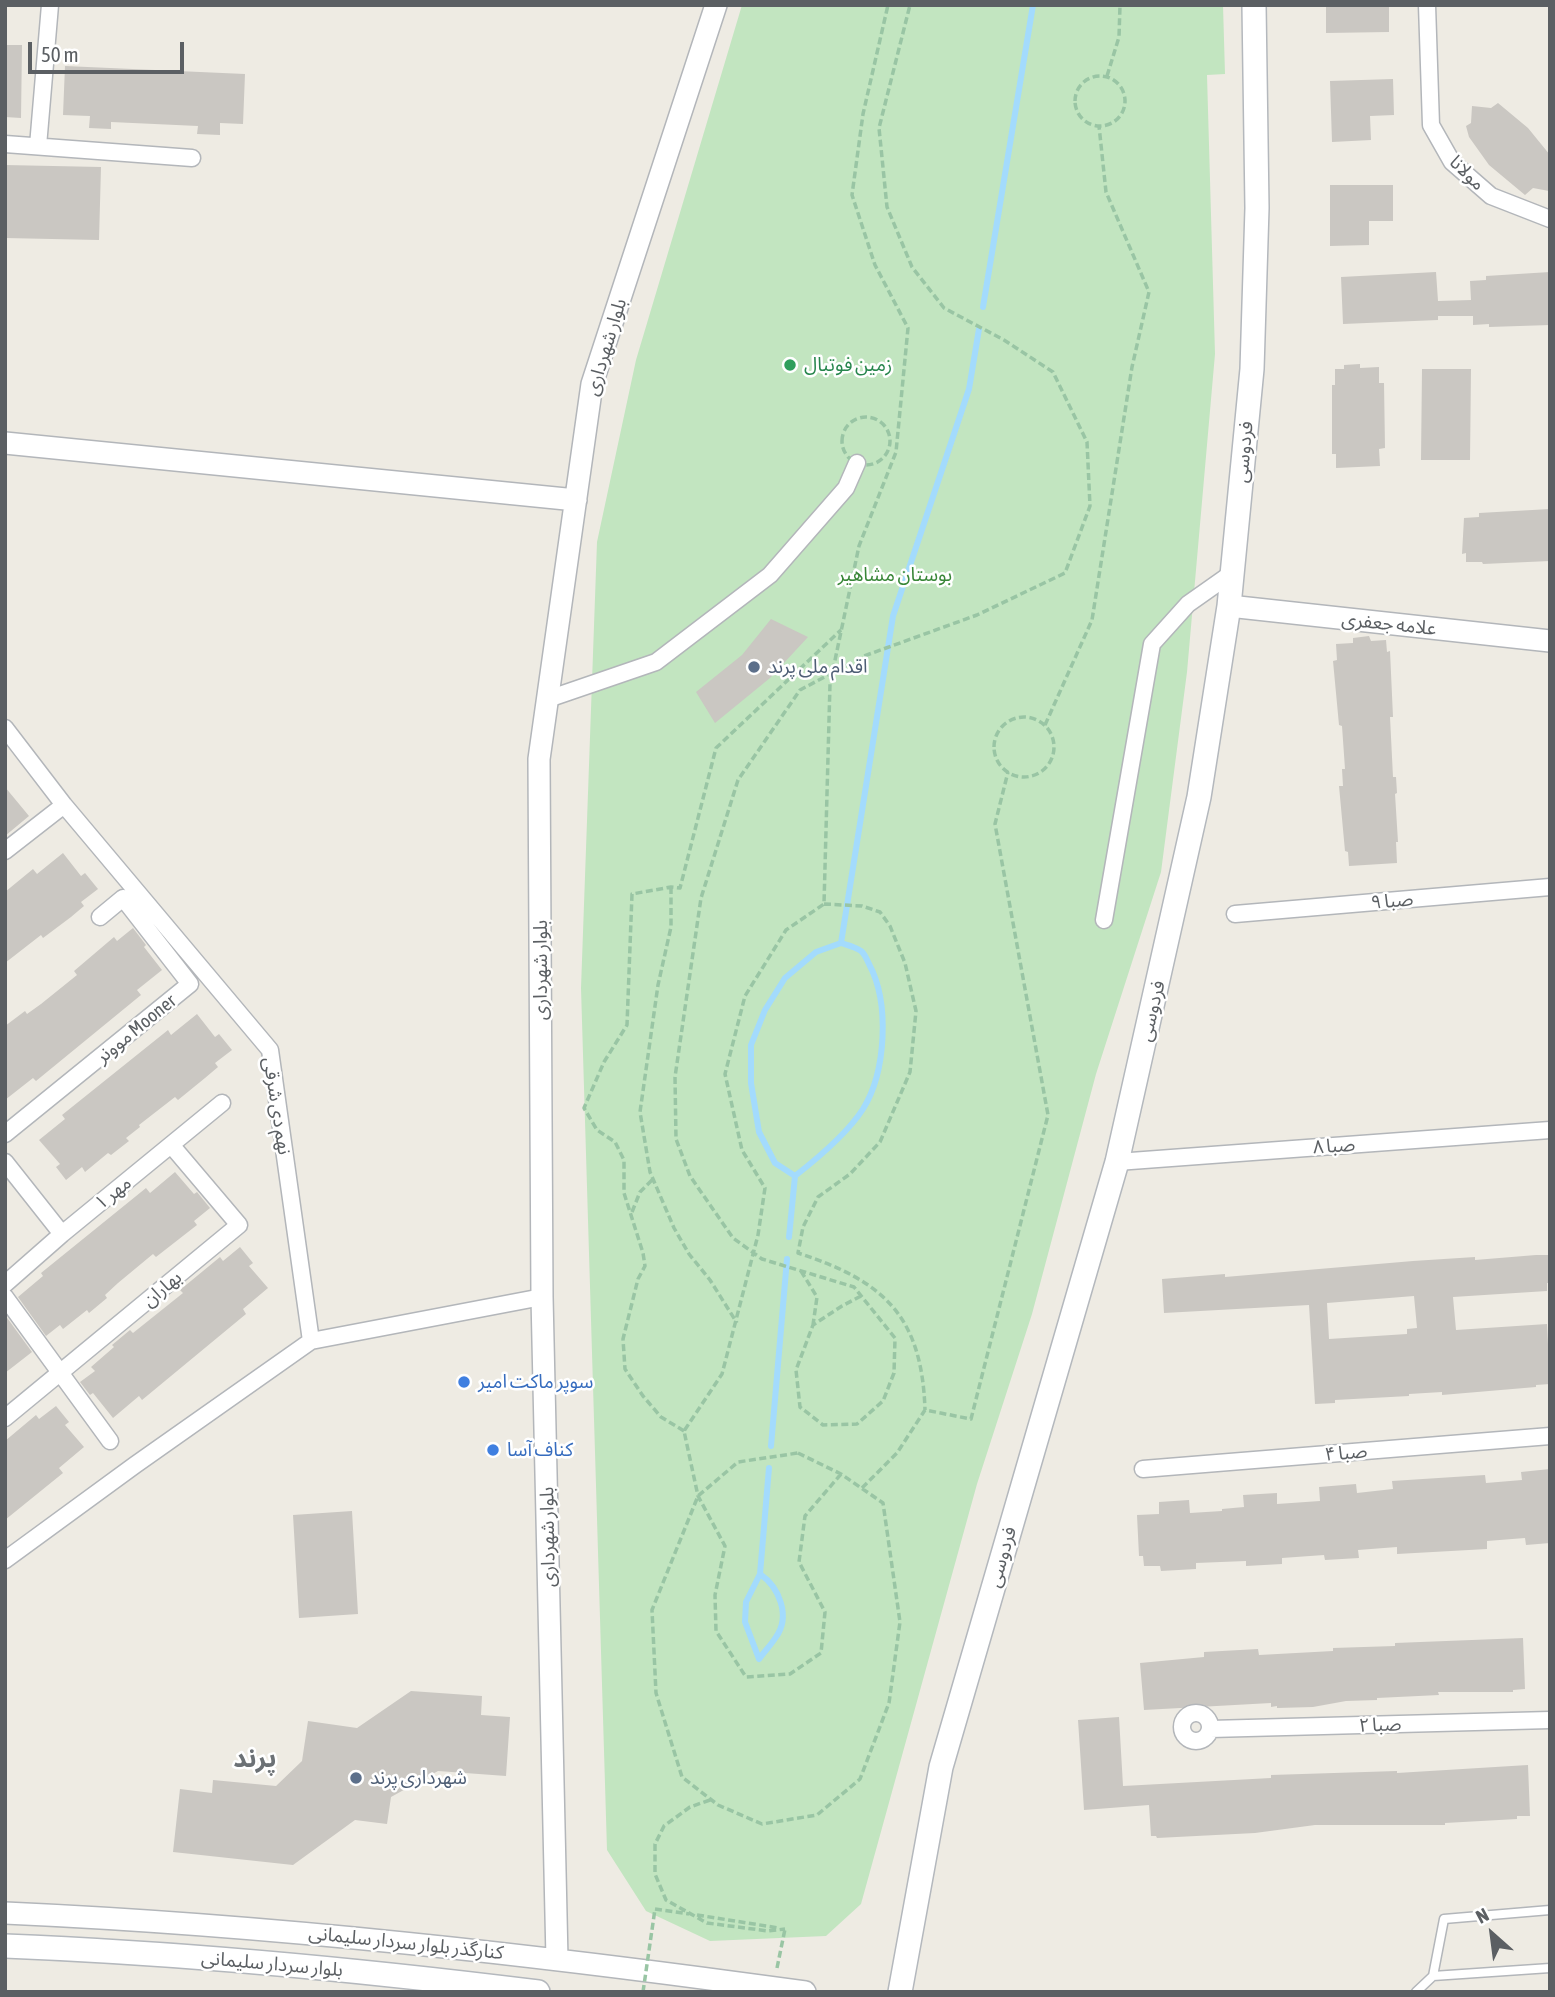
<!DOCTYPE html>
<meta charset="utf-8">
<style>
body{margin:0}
#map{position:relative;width:1555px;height:1997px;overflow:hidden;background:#eeebe3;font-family:"Asap Condensed",sans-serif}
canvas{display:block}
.frame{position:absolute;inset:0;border:7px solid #5b5f63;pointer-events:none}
.north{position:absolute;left:1457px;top:1899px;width:70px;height:70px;-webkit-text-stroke:5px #fff;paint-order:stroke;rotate:332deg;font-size:19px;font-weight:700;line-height:28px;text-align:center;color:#5b5f63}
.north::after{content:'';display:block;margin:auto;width:24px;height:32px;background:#5b5f63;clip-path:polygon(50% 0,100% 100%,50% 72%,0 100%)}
.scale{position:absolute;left:28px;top:42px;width:156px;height:32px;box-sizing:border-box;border:4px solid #5b5f63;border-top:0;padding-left:9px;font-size:21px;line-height:24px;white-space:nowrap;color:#5b5f63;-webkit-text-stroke:5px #fff;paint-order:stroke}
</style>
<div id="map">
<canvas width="1555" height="1997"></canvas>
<div class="frame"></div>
<div class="north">N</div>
<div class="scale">50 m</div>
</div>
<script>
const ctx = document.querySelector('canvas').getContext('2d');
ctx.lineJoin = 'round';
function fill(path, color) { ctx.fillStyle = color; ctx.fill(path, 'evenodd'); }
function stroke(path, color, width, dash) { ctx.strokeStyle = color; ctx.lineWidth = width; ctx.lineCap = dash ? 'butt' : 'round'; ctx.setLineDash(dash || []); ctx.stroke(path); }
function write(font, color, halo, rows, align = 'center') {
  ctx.font = font + ' "Asap Condensed","Noto Sans Arabic",sans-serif'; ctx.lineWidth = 5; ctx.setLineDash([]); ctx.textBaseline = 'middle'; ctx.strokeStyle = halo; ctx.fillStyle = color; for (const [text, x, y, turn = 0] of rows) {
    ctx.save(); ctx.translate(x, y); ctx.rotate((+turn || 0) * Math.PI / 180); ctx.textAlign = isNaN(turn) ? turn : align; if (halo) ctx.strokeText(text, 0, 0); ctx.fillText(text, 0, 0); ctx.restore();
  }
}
fill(new Path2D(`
 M 742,5 L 1223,5 L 1225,74 L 1207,75 L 1215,354 L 1187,672 L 1161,872 L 1096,1074 L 1032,1314 L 977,1484 L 861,1904 L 826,1936 L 710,1941 L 646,1911 L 607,1850 L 581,988 L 597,542 L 636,360 Z`), '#c2e5c0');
stroke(new Path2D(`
 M 983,307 L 1033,5
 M 795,1176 L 775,1163 L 759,1132 L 751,1083 L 751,1045 L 765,1010 L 785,978 L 816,952 L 841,943
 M 789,1237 L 795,1176 C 818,1158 847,1134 863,1109 C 886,1072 890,1003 869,964 C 867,960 865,954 861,951 C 856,947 847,945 841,943 L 893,616 L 969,389 L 979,329
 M 771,1446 L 787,1259
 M 759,1659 L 745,1622 L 746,1602 L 760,1574 L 769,1468
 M 759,1659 C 764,1652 771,1645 776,1637 C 791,1616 779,1587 760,1574`), '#a3dbfd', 6);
fill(new Path2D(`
 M 1326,5 L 1389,5 L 1389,32 L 1326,33 Z
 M 5,45 L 22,45 L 21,118 L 5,117 Z
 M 65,66 L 245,74 L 243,124 L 220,123 L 220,135 L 197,134 L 198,126 L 111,122 L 111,129 L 89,128 L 90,116 L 63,115 Z
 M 1393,79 L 1394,115 L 1370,116 L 1371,140 L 1332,142 L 1330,81 Z
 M 1498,103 L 1528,128 L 1550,155 L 1549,191 L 1533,188 L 1525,195 L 1489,165 L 1469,137 L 1466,126 L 1471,123 L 1472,106 L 1491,108 Z
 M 5,165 L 101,167 L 99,240 L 5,238 Z
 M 1330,185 L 1393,185 L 1393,221 L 1369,221 L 1369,245 L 1330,246 Z
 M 1436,272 L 1438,301 L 1471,300 L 1470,281 L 1486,280 L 1486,276 L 1550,272 L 1550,325 L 1489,327 L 1489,324 L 1473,325 L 1473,316 L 1438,316 L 1438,320 L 1343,324 L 1341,277 Z
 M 1360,364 L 1360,368 L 1379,367 L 1379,383 L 1384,383 L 1385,448 L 1379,449 L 1380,466 L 1336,468 L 1336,454 L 1332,454 L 1332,385 L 1335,385 L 1335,369 L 1344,369 L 1344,365 Z
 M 1422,369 L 1471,369 L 1470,460 L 1421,460 Z
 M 1550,509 L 1550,561 L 1483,564 L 1482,562 L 1466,562 L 1466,553 L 1462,554 L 1464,518 L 1479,517 L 1479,513 Z
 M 771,619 L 808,637 L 770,678 L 715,723 L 696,692 L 742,655 Z
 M 1369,636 L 1371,641 L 1386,640 L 1387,652 L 1390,651 L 1393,717 L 1390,717 L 1393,777 L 1396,777 L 1397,793 L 1395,794 L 1398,842 L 1396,842 L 1397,863 L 1349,866 L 1348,852 L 1345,851 L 1339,786 L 1343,786 L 1342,769 L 1345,769 L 1342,726 L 1339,725 L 1333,661 L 1337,660 L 1336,644 L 1353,643 L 1353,638 Z
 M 5,787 L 29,816 L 5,836 Z
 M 63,853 L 81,876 L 85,873 L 98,889 L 81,902 L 84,906 L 71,917 L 43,938 L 41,935 L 5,963 L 5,892 L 33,869 L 37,874 Z
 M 133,928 L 146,945 L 144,947 L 162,970 L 137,990 L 141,995 L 36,1081 L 33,1078 L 5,1100 L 5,1026 L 25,1011 L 27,1014 L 41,1004 L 77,975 L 74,971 L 114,937 L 117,941 Z
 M 197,1014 L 215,1037 L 219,1034 L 232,1050 L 215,1063 L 218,1067 L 205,1078 L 178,1100 L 175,1097 L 139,1125 L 140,1127 L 126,1138 L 129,1141 L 111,1155 L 108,1153 L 85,1172 L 82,1167 L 66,1180 L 56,1167 L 60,1164 L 39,1140 L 65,1119 L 62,1115 L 168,1030 L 171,1035 Z
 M 175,1172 L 194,1194 L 197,1192 L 210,1208 L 194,1221 L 197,1225 L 156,1257 L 153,1254 L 118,1283 L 105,1295 L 107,1298 L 89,1313 L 87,1310 L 63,1329 L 60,1325 L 46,1336 L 18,1297 L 43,1276 L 41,1273 L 146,1188 L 150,1193 Z
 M 240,1247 L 253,1263 L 249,1266 L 268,1288 L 243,1309 L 246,1314 L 142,1400 L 139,1396 L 113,1418 L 93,1393 L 90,1395 L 80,1382 L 95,1371 L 91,1367 L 114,1347 L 112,1345 L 130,1330 L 133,1333 L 183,1293 L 180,1290 L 220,1257 L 223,1261 Z
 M 1536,1255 L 1550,1255 L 1550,1283 L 1547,1283 L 1547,1291 L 1453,1297 L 1456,1330 L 1547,1324 L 1550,1384 L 1536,1385 L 1536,1387 L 1442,1395 L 1442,1392 L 1409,1394 L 1409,1396 L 1335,1400 L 1335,1403 L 1315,1404 L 1309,1305 L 1164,1313 L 1162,1279 L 1225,1274 L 1225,1277 L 1413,1261 L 1475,1257 L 1475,1260 ZM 1414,1296 L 1417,1328 L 1407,1329 L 1407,1334 L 1329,1339 L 1327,1303 Z
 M 5,1315 L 32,1352 L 5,1373 Z
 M 56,1406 L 69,1422 L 65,1425 L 84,1447 L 59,1468 L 63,1473 L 5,1520 L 5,1441 L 36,1415 L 39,1419 Z
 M 1550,1469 L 1550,1543 L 1526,1545 L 1525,1538 L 1487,1541 L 1487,1549 L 1397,1554 L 1397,1547 L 1358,1550 L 1359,1558 L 1325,1560 L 1324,1555 L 1282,1558 L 1282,1564 L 1246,1566 L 1246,1561 L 1196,1563 L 1196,1569 L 1161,1571 L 1160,1566 L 1144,1566 L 1143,1556 L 1139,1556 L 1137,1515 L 1159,1514 L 1159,1502 L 1189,1500 L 1190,1513 L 1222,1511 L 1222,1509 L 1244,1507 L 1243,1495 L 1277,1493 L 1277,1504 L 1320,1501 L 1319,1487 L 1356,1484 L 1357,1493 L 1393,1489 L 1392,1481 L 1485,1475 L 1486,1483 L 1522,1480 L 1521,1472 Z
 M 352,1511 L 358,1614 L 299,1618 L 293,1515 Z
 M 1523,1638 L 1525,1689 L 1513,1690 L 1513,1692 L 1438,1692 L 1439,1695 L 1377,1698 L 1377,1700 L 1346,1701 L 1313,1707 L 1277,1708 L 1277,1706 L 1271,1707 L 1271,1703 L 1144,1710 L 1140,1663 L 1204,1657 L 1204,1652 L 1258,1649 L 1259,1655 L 1333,1651 L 1333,1648 L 1395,1646 L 1395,1643 Z
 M 411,1691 L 482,1696 L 481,1715 L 510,1717 L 506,1776 L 438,1771 L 391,1797 L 387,1824 L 355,1820 L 293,1865 L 173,1852 L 180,1789 L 212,1793 L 213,1780 L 276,1786 L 302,1761 L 308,1721 L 357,1728 Z
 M 1119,1717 L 1123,1786 L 1271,1778 L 1271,1775 L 1397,1771 L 1397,1773 L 1528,1765 L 1530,1816 L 1517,1816 L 1517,1819 L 1445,1823 L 1445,1825 L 1315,1825 L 1255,1833 L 1157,1838 L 1156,1836 L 1151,1836 L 1149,1805 L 1084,1810 L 1078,1720 Z`), '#cac7c2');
const service = new Path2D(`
 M 1433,1976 L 1444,1919 L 1550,1910
 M 1416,1992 L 1433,1976 L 1550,1968`);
const minor = new Path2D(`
 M 1427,5 L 1431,125 L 1452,162 L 1491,196 L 1550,219
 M 5,144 L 192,158
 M 38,146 L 50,5
 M 548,699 L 656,662 L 770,575 L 846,488 L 857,463
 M 5,728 L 64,805 L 270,1050 L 311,1341 L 542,1297
 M 5,851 L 64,805
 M 1235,914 L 1550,887
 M 1104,920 L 1152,644 L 1188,604 L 1232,573
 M 5,1134 L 190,984 L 123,898 L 100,917
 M 5,1162 L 62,1234
 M 1117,1162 L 1550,1130
 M 5,1284 L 62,1234 L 222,1103
 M 5,1297 L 110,1441
 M 5,1418 L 239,1225 L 172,1146
 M 1143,1469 L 1550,1436
 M 5,1560 L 135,1465 L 311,1341
 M1182 1727a14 14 0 1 1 28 0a14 14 0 1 1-28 0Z
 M 1210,1729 L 1550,1720`);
const tertiary = new Path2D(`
 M 5,443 L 576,500
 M 1229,606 L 1550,641
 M 5,1913 C 273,1925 539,1955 805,1992
 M 557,1959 L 542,1297 L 539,759 L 592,384 L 716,5`);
const secondary = new Path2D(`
 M 5,1946 C 183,1953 361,1970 538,1992
 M 900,1992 L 941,1767 L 1117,1162 L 1199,797 L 1229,606 L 1252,369 L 1257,208 L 1254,5`);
stroke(service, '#b3b6ba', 11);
stroke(minor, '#b3b6ba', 19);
stroke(tertiary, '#b3b6ba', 24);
stroke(secondary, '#b4b8bd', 26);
stroke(new Path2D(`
 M1075 101a25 25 0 1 1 50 0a25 25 0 1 1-50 0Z
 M 1107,76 L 1119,37 L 1120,5
 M842 441a24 24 0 1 1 48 0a24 24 0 1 1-48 0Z
 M994 747a30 30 0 1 1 60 0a30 30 0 1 1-60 0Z
 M 1045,725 L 1092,620 L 1132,367 L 1149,292 L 1106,192 L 1099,126
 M 671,887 L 671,927 L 658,985 L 640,1112 L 650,1172 L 674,1228 L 689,1254 L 710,1280 L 737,1323
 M 824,904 L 862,906 L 880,912 L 890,926 L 905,963 L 916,1011 L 910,1072 L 880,1142 L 850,1174 L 818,1197 L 803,1227 L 798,1253 C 884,1281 922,1316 925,1410
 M 632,1212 L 640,1192 L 653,1179
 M 801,1271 L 817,1297 L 813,1325
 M 861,1296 L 842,1306 L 813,1325 L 796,1370 L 800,1407 L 823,1425 L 857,1424 L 883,1401 L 894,1373 L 895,1338 L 854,1287 L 762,1259 L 733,1238 L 690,1176 L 676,1139 L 675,1077 L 701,898 L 738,780 L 800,690 L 864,656 L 977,615 L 1065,573 L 1090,506 L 1087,442 L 1053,372 L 1004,340 L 944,308 L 912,267 L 887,207 L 879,128 L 910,5
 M 684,1431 L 661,1417 L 643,1396 L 625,1369 L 623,1339 L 638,1279 L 645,1266 L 643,1253 L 624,1193 L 624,1160 L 615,1142 L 597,1130 L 584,1108 L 604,1062 L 627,1025 L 632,894 L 671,887 L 680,888 L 716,748 L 841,630
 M 798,1453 L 841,1474 L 883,1503 L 900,1622 L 889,1703 L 860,1779 L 817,1815 L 762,1824 L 718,1805 L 682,1777 L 656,1693 L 652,1610 L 698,1496 L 738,1462 Z
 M 841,1474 L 805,1516 L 799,1562 L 825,1612 L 821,1653 L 790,1674 L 746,1677 L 716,1631 L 715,1595 L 725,1546 L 698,1496 L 684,1431 L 722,1374 L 758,1235 L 765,1188 L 742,1150 L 725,1074 L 745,996 L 786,930 L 824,904 L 830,684 L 859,546 L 896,452 L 908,328 L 875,265 L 852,195 L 863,114 L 888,5
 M 862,1488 L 897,1453 L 925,1410 L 971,1419 L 1048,1115 L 995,824 L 1008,772
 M 710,1800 L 690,1807 L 664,1826 L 655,1844 L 655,1874 L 666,1900 L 707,1923 L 768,1931 L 785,1929
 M 655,1909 L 689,1914
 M 697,1915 L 779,1928
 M 777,1968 L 785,1929`), '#99c5a4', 3.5, [7, 3.5]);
stroke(service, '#fff', 8);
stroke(minor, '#fff', 16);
stroke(tertiary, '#fff', 21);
stroke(secondary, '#fff', 23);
stroke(new Path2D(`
 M 643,1992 L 655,1909`), '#99c5a4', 3.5, [7, 3.5]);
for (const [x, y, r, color] of [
 [790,365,7,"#2e9e5b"],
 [754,667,7,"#5c6f8a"],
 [464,1382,7,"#3f7fe0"],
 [493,1450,7,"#3f7fe0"],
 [356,1778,7,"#5c6f8a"]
]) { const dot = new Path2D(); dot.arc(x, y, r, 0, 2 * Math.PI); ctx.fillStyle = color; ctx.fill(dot); stroke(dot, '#fff', 2.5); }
write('19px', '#5b5f63', '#fff', [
 ["مولانا",1467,173,44],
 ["بلوار شهرداری",606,347,-73],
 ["فردوسی",1244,452,-85],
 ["علامه جعفری",1389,624,6],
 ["صبا ۹",1392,901,-5],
 ["بلوار شهرداری",541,970,-90],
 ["فردوسی",1152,1011,-77],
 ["موونر Mooner",136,1029,-39],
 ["نهم دی شرقی",277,1106,81],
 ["صبا ۸",1334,1146,-4],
 ["مهر ۱",113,1193,-38],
 ["بهاران",162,1289,-40],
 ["صبا ۴",1346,1453,-5],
 ["بلوار شهرداری",548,1537,-91],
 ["فردوسی",1002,1557,-74],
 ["صبا ۲",1380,1725,-2],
 ["کنارگذر بلوار سردار سلیمانی",406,1943,6],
 ["بلوار سردار سلیمانی",272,1964,5]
]);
write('19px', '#27864d', '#fff', [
 ["زمین فوتبال",804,365]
], 'left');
write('19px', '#388637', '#fff', [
 ["بوستان مشاهیر",895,575]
]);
write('19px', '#4e5e75', '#fff', [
 ["اقدام ملی پرند",768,667],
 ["شهرداری پرند",370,1778]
], 'left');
write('19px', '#366cbe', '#fff', [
 ["سوپر ماکت امیر",478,1382],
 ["کناف آسا",507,1450]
], 'left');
write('bold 26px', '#6c7175', '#fff', [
 ["پرند",255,1759]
]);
</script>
